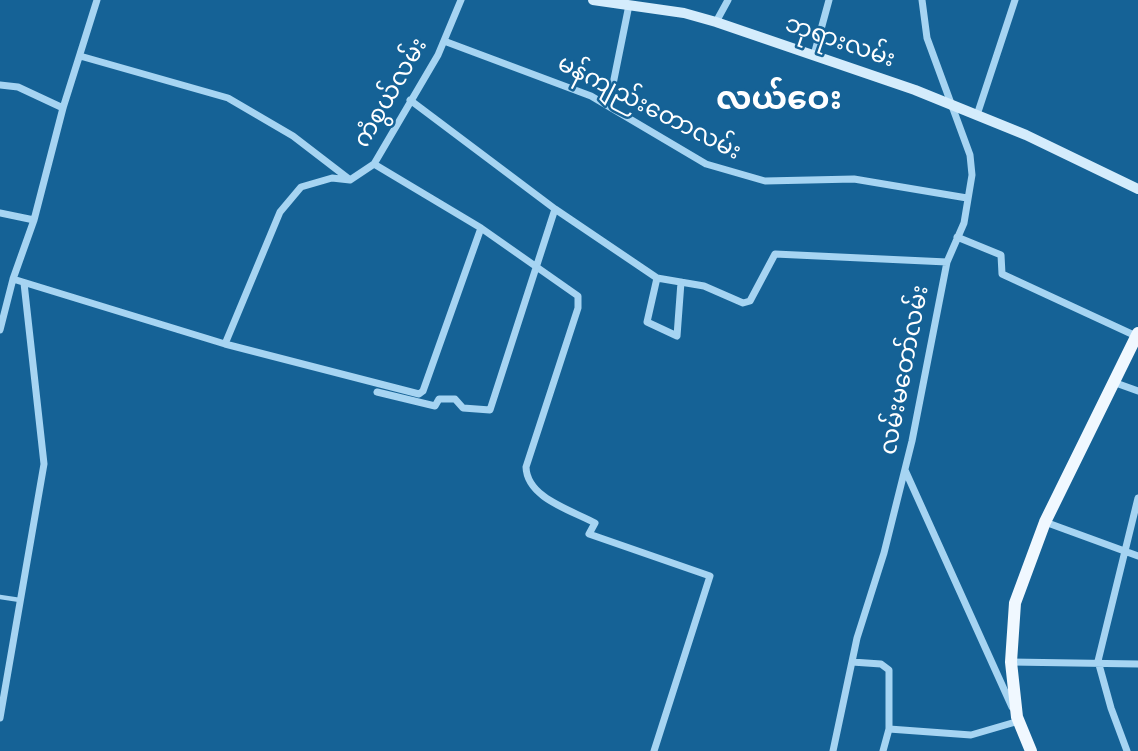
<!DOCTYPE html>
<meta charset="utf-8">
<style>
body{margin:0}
canvas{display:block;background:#156296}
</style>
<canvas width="1138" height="751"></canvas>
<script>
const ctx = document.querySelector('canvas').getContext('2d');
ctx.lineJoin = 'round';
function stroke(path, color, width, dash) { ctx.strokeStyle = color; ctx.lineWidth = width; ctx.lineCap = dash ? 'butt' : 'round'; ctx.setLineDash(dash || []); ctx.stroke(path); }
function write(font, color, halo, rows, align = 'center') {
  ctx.font = font + ' Helvetica,"Noto Sans Myanmar",sans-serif'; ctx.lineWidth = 5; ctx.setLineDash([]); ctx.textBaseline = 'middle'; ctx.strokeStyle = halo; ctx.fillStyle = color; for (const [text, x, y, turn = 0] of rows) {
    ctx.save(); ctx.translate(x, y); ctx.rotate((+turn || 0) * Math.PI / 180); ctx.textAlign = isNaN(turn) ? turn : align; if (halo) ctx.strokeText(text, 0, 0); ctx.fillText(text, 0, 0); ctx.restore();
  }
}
stroke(new Path2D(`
 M 0,597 L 20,600`), '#a6d4f2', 4.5);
stroke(new Path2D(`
 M 716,22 L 728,0
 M 444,41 L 591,96 L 706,164 L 765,181 L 854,179 L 967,198
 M 814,55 L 829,0
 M 80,56 L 228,98 L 293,136 L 349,179
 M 0,85 L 18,87 L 63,108
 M 410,100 L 555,209 L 657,278 L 704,286 L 743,303 L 750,301 L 775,254 L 947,262
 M 609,104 L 629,5
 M 977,115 L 1015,0
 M 374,164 L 481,228 L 578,296 L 578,308 L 526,467 C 527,498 571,510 595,523 L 589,534 L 710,576 L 654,751
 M 0,213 L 34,220
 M 957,237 L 1001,255 L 1002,274 L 1136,336
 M 657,278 L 647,322 L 677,336 L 681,282
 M 13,279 L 225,344 L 419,394 L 423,391 L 481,228
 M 0,330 L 13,279 L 34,220 L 63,108 L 97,0
 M 225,344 L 280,212 L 301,187 L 332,178 L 350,180 L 374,164 L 438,55 L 461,0
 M 1113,382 L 1138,391
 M 377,392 L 435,406 L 439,399 L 455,399 L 463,408 L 490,410 L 555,209
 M 905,470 L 1012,707
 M 1045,522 L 1138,556
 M 852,662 L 881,664 L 889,670 L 889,729 L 883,751
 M 1011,662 L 1138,664
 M 0,718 L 44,464 L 24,283
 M 889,729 L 971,735 L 1019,721
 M 833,751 L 857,638 L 884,553 L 912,441 L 947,262 L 964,223 L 972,175 L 970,155 L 927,38 L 922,0
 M 1127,751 L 1111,708 L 1098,661 L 1138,498`), '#a6d4f2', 7);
stroke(new Path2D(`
 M 593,0 L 684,13 L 716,22 L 915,90 L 1026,135 L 1138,189`), '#d4ecfc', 10);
stroke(new Path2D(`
 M 1031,751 L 1017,717 L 1011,662 L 1015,603 L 1045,522 L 1138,333`), '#f0f8ff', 12);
write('24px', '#fff', '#156296', [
 ["ဘုရားလမ်း",840,42,19],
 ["ကံစွယ်လမ်း",391,93,-60],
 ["မန်ကျည်းတောလမ်း",649,108,27],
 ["လမ်းမတော်လမ်း",905,370,-79]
]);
write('bold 32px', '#fff', '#156296', [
 ["လယ်ဝေး",779,100]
]);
</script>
